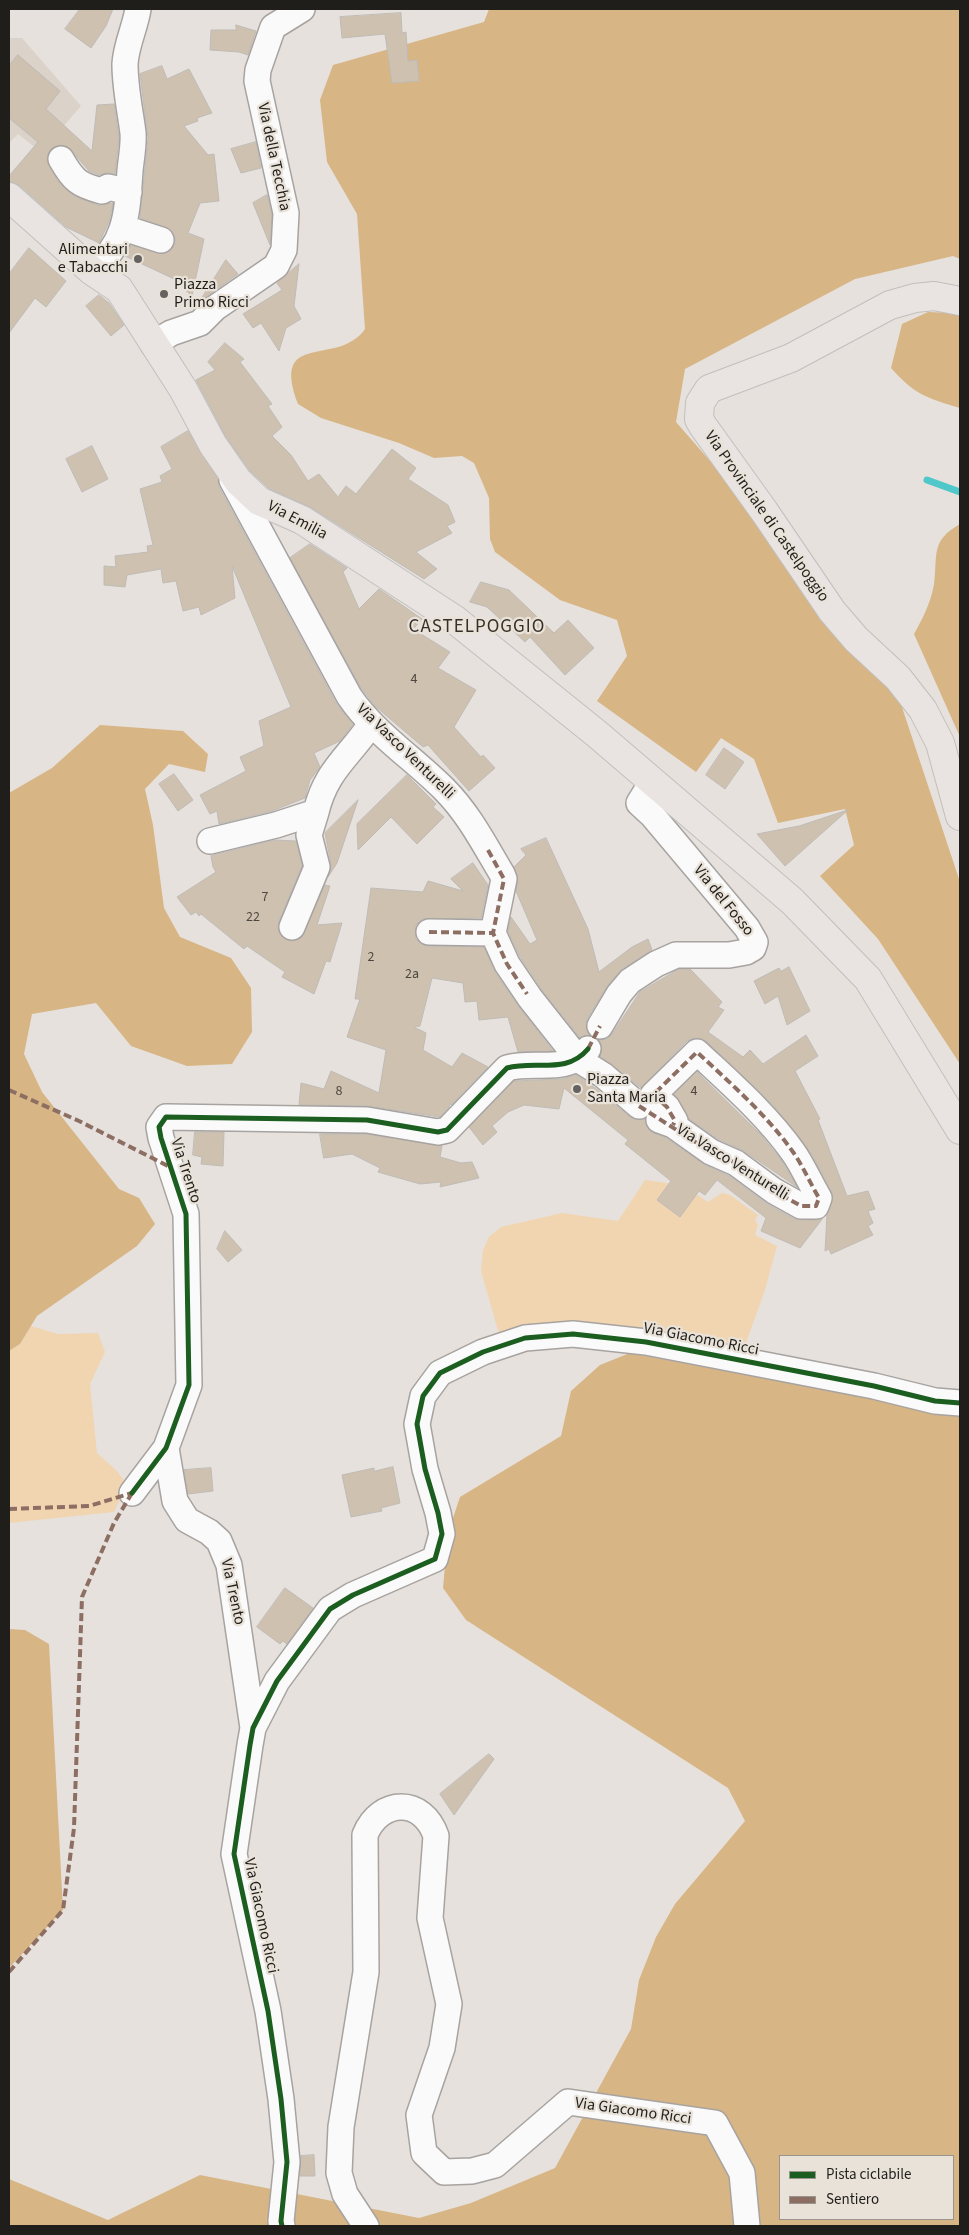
<!DOCTYPE html>
<style>
body{margin:0}
#map{position:relative;width:969px;height:2235px;overflow:hidden;background:#e6e1dc;font-family:"Source Sans 3",sans-serif}
canvas{display:block}
.frame{position:absolute;inset:0;border:10px solid #201e1b;pointer-events:none}
.legend{position:absolute;left:779px;top:2155px;width:175px;height:65px;box-sizing:border-box;background:#e9e2d9;border:1px solid #99948d;margin:0;padding:6px 9px;list-style:none;font-size:15px;color:#201e1b}
.legend li{display:flex;align-items:center;gap:10px;height:25px}
.legend b{width:25px;border:1px solid #99948d}
</style>
<div id="map">
<canvas width="969" height="2235"></canvas>
<div class="frame"></div>
<ul class="legend">
<li><b style="height:6px;background:#1b5e20"></b>Pista ciclabile</li>
<li><b style="height:6px;background:#8d6e63"></b>Sentiero</li>
</ul>
</div>
<script>
const ctx = document.querySelector('canvas').getContext('2d');
ctx.lineJoin = 'round';
function fill(path, color) { ctx.fillStyle = color; ctx.fill(path, 'evenodd'); }
function stroke(path, color, width, dash) { ctx.strokeStyle = color; ctx.lineWidth = width; ctx.lineCap = dash ? 'butt' : 'round'; ctx.setLineDash(dash || []); ctx.stroke(path); }
function write(font, color, halo, rows, align = 'center') {
  ctx.font = font + ' "Source Sans 3",sans-serif'; ctx.lineWidth = 4.5; ctx.setLineDash([]); ctx.textBaseline = 'middle'; ctx.strokeStyle = halo; ctx.fillStyle = color; for (const [text, x, y, turn = 0] of rows) {
    ctx.save(); ctx.translate(x, y); ctx.rotate((+turn || 0) * Math.PI / 180); ctx.textAlign = isNaN(turn) ? turn : align; if (halo) ctx.strokeText(text, 0, 0); ctx.fillText(text, 0, 0); ctx.restore();
  }
}
fill(new Path2D(`
 M 9,38 L 22,38 L 81,106 L 41,152 L 18,134 L 9,143 Z`), '#dbd2c9');
fill(new Path2D(`
 M 645,1180 L 682,1185 L 708,1202 L 722,1193 L 730,1195 L 758,1215 L 755,1220 L 758,1225 L 755,1235 L 777,1246 L 764,1293 L 744,1348 L 578,1330 L 500,1338 L 481,1271 L 483,1250 L 489,1237 L 501,1227 L 562,1213 L 618,1221 Z
 M 31,1326 L 58,1334 L 98,1333 L 105,1352 L 90,1384 L 97,1453 L 117,1471 L 127,1485 L 114,1512 L 9,1523 L 9,1351 L 20,1344 Z`), '#f1d5b1');
fill(new Path2D(`
 M 489,9 L 960,9 L 960,259 L 953,256 L 855,279 L 685,369 L 676,422 L 888,665 L 960,882 L 960,1064 L 878,939 L 820,876 L 854,845 L 845,809 L 778,823 L 754,759 L 721,738 L 696,772 L 597,701 L 627,656 L 617,620 L 560,600 L 495,552 L 490,539 L 489,498 L 474,463 L 462,456 L 434,458 L 399,443 L 321,418 L 298,404 C 270,329 338,368 365,329 L 357,214 L 327,162 L 320,100 L 333,65 L 484,22 Z
 M 928,312 L 951,313 L 960,316 L 960,408 C 927,398 915,395 891,368 L 902,324 Z
 M 960,524 L 960,737 L 914,634 C 923,618 931,602 934,584 C 938,555 930,541 960,524 Z
 M 100,725 L 183,731 L 208,754 L 205,772 L 169,764 L 145,789 L 153,825 L 164,908 L 180,937 L 231,958 L 251,988 L 252,1032 L 232,1064 L 187,1066 L 131,1046 L 96,1003 L 32,1014 L 24,1054 L 42,1092 L 119,1189 L 139,1198 L 155,1224 L 137,1246 L 37,1316 L 20,1344 L 9,1351 L 9,793 L 52,768 Z
 M 630,1353 L 916,1407 L 960,1413 L 960,2226 L 9,2226 L 9,2179 L 108,2220 L 200,2175 L 419,2218 L 471,2203 L 555,2168 L 631,2029 L 639,1980 L 656,1937 L 675,1904 L 745,1821 L 728,1788 L 466,1620 L 443,1588 L 448,1533 L 460,1497 L 561,1436 L 571,1391 L 600,1365 ZM 780,2156 L 953,2156 L 953,2219 L 780,2219 Z
 M 9,1629 L 25,1630 L 49,1644 L 63,1910 L 9,1968 Z`), '#d7b585');
stroke(new Path2D(`
 M 927,480 L 960,492`), '#50c7c9', 7);
const building = new Path2D(`
 M 80,9 L 113,9 L 106,26 L 91,48 L 65,29 Z
 M 401,13 L 402,33 L 406,32 L 408,61 L 417,60 L 419,81 L 392,83 L 385,34 L 342,38 L 340,17 Z
 M 236,25 L 256,31 L 248,55 L 239,52 L 210,50 L 211,30 L 236,30 Z
 M 18,55 L 60,91 L 46,109 L 92,151 L 97,105 L 114,104 L 119,138 L 115,174 L 106,173 L 99,175 L 89,171 L 68,147 L 61,145 L 53,147 L 47,159 L 57,180 L 74,196 L 98,205 L 113,203 L 109,222 L 99,243 L 66,227 L 19,185 L 9,182 L 9,176 L 38,142 L 9,118 L 9,66 Z
 M 162,66 L 167,79 L 189,69 L 212,113 L 197,118 L 198,121 L 184,126 L 208,155 L 214,154 L 219,201 L 200,203 L 188,233 L 204,239 L 192,296 L 172,278 L 125,256 L 131,245 L 164,254 L 170,251 L 175,244 L 175,237 L 171,230 L 140,218 L 148,138 L 140,74 Z
 M 256,142 L 261,168 L 241,173 L 231,149 Z
 M 267,195 L 272,214 L 270,245 L 253,203 Z
 M 29,248 L 66,281 L 46,307 L 35,298 L 9,333 L 9,274 Z
 M 226,260 L 238,274 L 207,296 L 196,307 Z
 M 299,264 L 294,306 L 301,319 L 286,328 L 279,351 L 261,323 L 253,328 L 243,314 L 282,290 L 277,283 Z
 M 99,295 L 109,303 L 124,325 L 111,336 L 86,306 Z
 M 225,343 L 244,359 L 240,362 L 272,404 L 268,406 L 282,427 L 272,436 L 291,455 L 308,481 L 319,474 L 338,497 L 346,486 L 356,494 L 392,449 L 416,468 L 408,479 L 448,505 L 455,522 L 447,526 L 452,533 L 416,552 L 437,569 L 424,579 L 310,507 L 268,488 L 250,471 L 226,437 L 196,380 L 215,370 L 208,362 Z
 M 188,431 L 218,479 L 219,487 L 336,703 L 353,724 L 340,741 L 314,753 L 320,767 L 310,780 L 305,798 L 272,811 L 219,824 L 217,811 L 210,814 L 200,795 L 246,771 L 240,757 L 264,746 L 259,721 L 291,707 L 232,566 L 235,598 L 201,615 L 199,607 L 183,611 L 176,581 L 163,583 L 161,569 L 127,575 L 125,587 L 104,585 L 104,566 L 116,567 L 115,556 L 148,552 L 147,546 L 153,545 L 140,489 L 162,482 L 160,476 L 172,469 L 161,447 Z
 M 92,446 L 108,479 L 82,492 L 66,459 Z
 M 310,544 L 347,568 L 343,572 L 359,609 L 379,589 L 422,619 L 413,629 L 450,652 L 438,668 L 476,690 L 454,727 L 481,757 L 483,755 L 495,768 L 469,791 L 428,745 L 423,747 L 375,706 L 361,688 L 290,558 Z
 M 481,582 L 509,590 L 554,633 L 568,620 L 594,648 L 565,675 L 530,637 L 525,642 L 487,607 L 470,602 Z
 M 724,748 L 744,762 L 725,789 L 706,775 Z
 M 174,774 L 193,800 L 178,811 L 159,784 Z
 M 407,775 L 436,804 L 433,807 L 444,817 L 417,844 L 391,817 L 358,850 L 357,824 Z
 M 358,800 L 337,863 L 328,877 L 331,864 L 325,833 Z
 M 848,810 L 785,866 L 757,834 L 799,826 Z
 M 546,838 L 588,929 L 599,972 L 632,947 L 648,939 L 652,950 L 622,969 L 608,985 L 587,1019 L 586,1026 L 589,1035 L 580,1038 L 542,990 L 520,957 L 508,931 L 511,917 L 530,944 L 537,940 L 516,891 L 518,881 L 514,867 L 526,855 L 521,849 Z
 M 275,840 L 296,841 L 302,866 L 279,921 L 278,929 L 281,936 L 293,941 L 301,938 L 325,885 L 330,886 L 317,925 L 342,923 L 330,962 L 326,961 L 314,994 L 282,977 L 285,972 L 247,946 L 244,949 L 201,914 L 199,916 L 196,912 L 191,915 L 177,897 L 216,872 L 213,867 L 211,856 Z
 M 473,863 L 488,885 L 481,918 L 422,919 L 416,925 L 416,939 L 421,944 L 429,946 L 484,947 L 495,972 L 519,1007 L 553,1051 L 518,1052 L 508,1017 L 479,1020 L 477,1001 L 465,1002 L 463,983 L 432,978 L 420,1026 L 414,1027 L 426,1033 L 423,1050 L 452,1067 L 462,1053 L 488,1067 L 451,1105 L 450,1103 L 449,1107 L 440,1117 L 367,1106 L 299,1105 L 301,1083 L 324,1089 L 331,1071 L 379,1093 L 386,1050 L 347,1037 L 360,999 L 355,999 L 371,888 L 423,892 L 428,881 L 463,891 L 451,879 Z
 M 789,967 L 810,1011 L 787,1025 L 778,996 L 765,1004 L 754,981 L 779,968 L 781,971 Z
 M 679,969 L 690,969 L 722,1002 L 718,1007 L 724,1010 L 708,1032 L 743,1057 L 750,1050 L 763,1064 L 806,1035 L 818,1056 L 795,1071 L 820,1119 L 818,1120 L 847,1196 L 868,1191 L 875,1209 L 868,1211 L 873,1223 L 868,1226 L 873,1235 L 831,1254 L 829,1249 L 825,1251 L 827,1215 L 833,1196 L 813,1156 L 793,1129 L 770,1102 L 706,1041 L 694,1038 L 687,1041 L 641,1088 L 600,1056 L 602,1046 L 599,1040 L 607,1039 L 612,1034 L 640,992 Z
 M 697,1072 L 760,1134 L 781,1160 L 797,1187 L 744,1151 L 718,1139 L 689,1119 L 674,1094 Z
 M 576,1075 L 594,1087 L 630,1117 L 637,1120 L 645,1119 L 648,1129 L 654,1133 L 666,1138 L 705,1165 L 729,1176 L 767,1204 L 794,1219 L 816,1220 L 823,1218 L 800,1248 L 761,1231 L 766,1218 L 717,1180 L 705,1195 L 699,1191 L 680,1217 L 657,1200 L 671,1181 L 625,1144 L 628,1140 L 564,1088 L 559,1109 L 524,1105 L 508,1112 L 492,1126 L 497,1132 L 483,1145 L 469,1127 L 514,1081 L 562,1079 Z
 M 195,1132 L 224,1132 L 223,1166 L 201,1164 L 202,1157 L 193,1155 Z
 M 320,1134 L 366,1134 L 442,1146 L 440,1157 L 461,1163 L 472,1162 L 479,1178 L 440,1187 L 441,1182 L 420,1184 L 378,1172 L 380,1168 L 352,1154 L 324,1158 Z
 M 225,1231 L 242,1250 L 228,1262 L 217,1249 Z
 M 393,1467 L 400,1503 L 381,1508 L 382,1511 L 351,1517 L 342,1475 L 374,1468 L 374,1471 Z
 M 211,1468 L 213,1491 L 188,1494 L 184,1470 Z
 M 285,1588 L 313,1608 L 287,1644 L 283,1641 L 280,1644 L 257,1627 Z
 M 489,1754 L 494,1759 L 454,1815 L 440,1794 Z
 M 314,2155 L 315,2176 L 300,2176 L 301,2156 Z`);
fill(building, '#cfc1af');
stroke(building, '#bebbb7', 1);
const minor = new Path2D(`
 M 61,159 C 73,180 78,185 102,191 L 108,187 L 129,192
 M 124,228 L 161,240
 M 92,271 C 127,242 127,213 130,171 C 131,159 134,145 133,133 C 130,109 125,88 125,64 C 126,45 135,28 138,9
 M 153,344 L 171,333 L 200,323 L 215,308 L 276,266 L 284,250 L 286,213 L 257,81 L 258,70 L 273,27 L 302,9
 M 232,480 L 349,696 C 374,733 413,758 444,789 C 469,814 484,844 502,874 L 504,879 L 493,933 L 507,964 L 530,998 L 579,1060 L 603,1075 L 639,1106
 M 210,841 L 276,825 L 316,812 C 326,770 349,757 371,724
 M 292,927 L 317,867 L 309,835 L 316,812
 M 429,932 L 493,933
 M 600,1026 L 619,994 L 630,981 L 656,964 L 676,955 L 729,955 L 746,952 L 753,948 L 755,942 L 747,928 L 652,815 L 639,803 L 652,782
 M 659,1120 L 673,1125 L 711,1152 L 736,1163 L 774,1191 L 801,1206 L 816,1206 L 819,1198 C 810,1183 803,1166 793,1152 C 766,1114 730,1083 697,1052 L 653,1095 L 667,1107 L 675,1121 L 673,1125
 M 166,1448 L 175,1501 L 187,1520 L 209,1532 L 219,1541 L 229,1565 L 253,1728
 M 132,1493 L 166,1448 L 189,1385 L 186,1214 L 161,1138 L 159,1127 L 166,1117 L 367,1120 L 438,1132 L 447,1130 L 507,1068 C 536,1060 566,1075 588,1049
 M 282,2226 L 281,2221 L 287,2162 L 281,2099 L 268,2011 L 234,1854 L 250,1745 L 253,1728 L 277,1681 L 330,1609 L 353,1595 L 435,1559 L 442,1534 L 438,1513 L 425,1469 L 417,1424 L 423,1396 L 440,1373 L 483,1352 L 525,1338 L 573,1334 L 646,1342 L 874,1386 L 935,1401 L 960,1403
 M 366,2226 L 345,2194 L 339,2173 L 341,2127 L 366,1972 L 365,1835 C 380,1798 423,1797 436,1836 L 430,1918 L 449,2004 L 442,2048 L 419,2115 L 424,2153 L 444,2172 L 472,2171 L 495,2165 L 568,2102 L 715,2123 L 742,2173 L 747,2226`);
const major = new Path2D(`
 M 9,197 L 92,271 L 119,289 L 183,389 L 213,445 L 238,481 L 259,501 L 302,520 L 454,619 L 597,734 L 792,901 L 868,979 L 960,1130
 M 960,301 L 934,296 L 915,298 L 890,305 L 791,358 L 717,386 L 709,389 L 700,403 L 699,419 L 703,426 L 764,511 L 832,611 L 856,639 L 898,678 L 923,710 L 940,743 L 960,816`);
stroke(minor, '#a7a3a0', 28);
stroke(major, '#c1bfbc', 30);
stroke(minor, '#fbfafa', 25);
stroke(major, '#e9e4e1', 28);
stroke(new Path2D(`
 M 488,850 L 504,879 L 493,933 L 507,964 L 527,994
 M 429,932 L 493,933
 M 588,1049 L 600,1026
 M 9,1090 L 79,1121 L 170,1167
 M 639,1106 L 711,1152 L 736,1163 L 774,1191 L 801,1206 L 816,1206 L 819,1198 C 810,1183 803,1166 793,1152 C 766,1114 730,1083 697,1052 L 653,1095 L 667,1107 L 675,1121 L 673,1125
 M 9,1509 L 89,1506 L 132,1493
 M 9,1972 L 63,1910 L 74,1828 L 82,1597 L 114,1523 L 132,1493`), '#8d6e63', 4, [8, 4]);
stroke(new Path2D(`
 M 132,1493 L 166,1448 L 189,1385 L 186,1214 L 161,1138 L 159,1127 L 166,1117 L 367,1120 L 438,1132 L 447,1130 L 507,1068 C 536,1060 566,1075 588,1049
 M 282,2226 L 281,2221 L 287,2162 L 281,2099 L 268,2011 L 234,1854 L 250,1745 L 253,1728 L 277,1681 L 330,1609 L 353,1595 L 435,1559 L 442,1534 L 438,1513 L 425,1469 L 417,1424 L 423,1396 L 440,1373 L 483,1352 L 525,1338 L 573,1334 L 646,1342 L 874,1386 L 935,1401 L 960,1403`), '#1b5e20', 5);
for (const [x, y, r, color] of [
 [138,259,5,"#65625f"],
 [164,294,5,"#65625f"],
 [577,1089,5,"#65625f"]
]) { const dot = new Path2D(); dot.arc(x, y, r, 0, 2 * Math.PI); ctx.fillStyle = color; ctx.fill(dot); stroke(dot, '#e9e2d9', 2); }
write('14px', '#4c4740', null, [
 ["4",414,680],
 ["7",265,898],
 ["22",253,918],
 ["2",371,958],
 ["2a",412,975],
 ["8",339,1092],
 ["4",694,1092]
]);
write('16px', '#201e1b', '#e9e2d9', [
 ["Via della Tecchia",273,157,78],
 ["Via Provinciale di Castelpoggio",766,517,55],
 ["Via Emilia",297,521,28],
 ["Via Vasco Venturelli",405,752,44],
 ["Via del Fosso",723,901,51],
 ["Via Vasco Venturelli",732,1163,32],
 ["Via Trento",185,1171,72],
 ["Via Giacomo Ricci",701,1340,11],
 ["Via Trento",232,1592,78],
 ["Via Giacomo Ricci",260,1916,78],
 ["Via Giacomo Ricci",633,2112,8]
]);
write('16px', '#201e1b', '#e9e2d9', [
 ["Alimentari",128,250,"right"],
 ["e Tabacchi",128,268,"right"],
 ["Piazza",174,285],
 ["Primo Ricci",174,303],
 ["Piazza",587,1080],
 ["Santa Maria",587,1098]
], 'left');
ctx.letterSpacing = '1px';
write('19px', '#353029', '#e9e2d9', [
 ["CASTELPOGGIO",477,628]
]);
ctx.letterSpacing = '0px';
</script>
